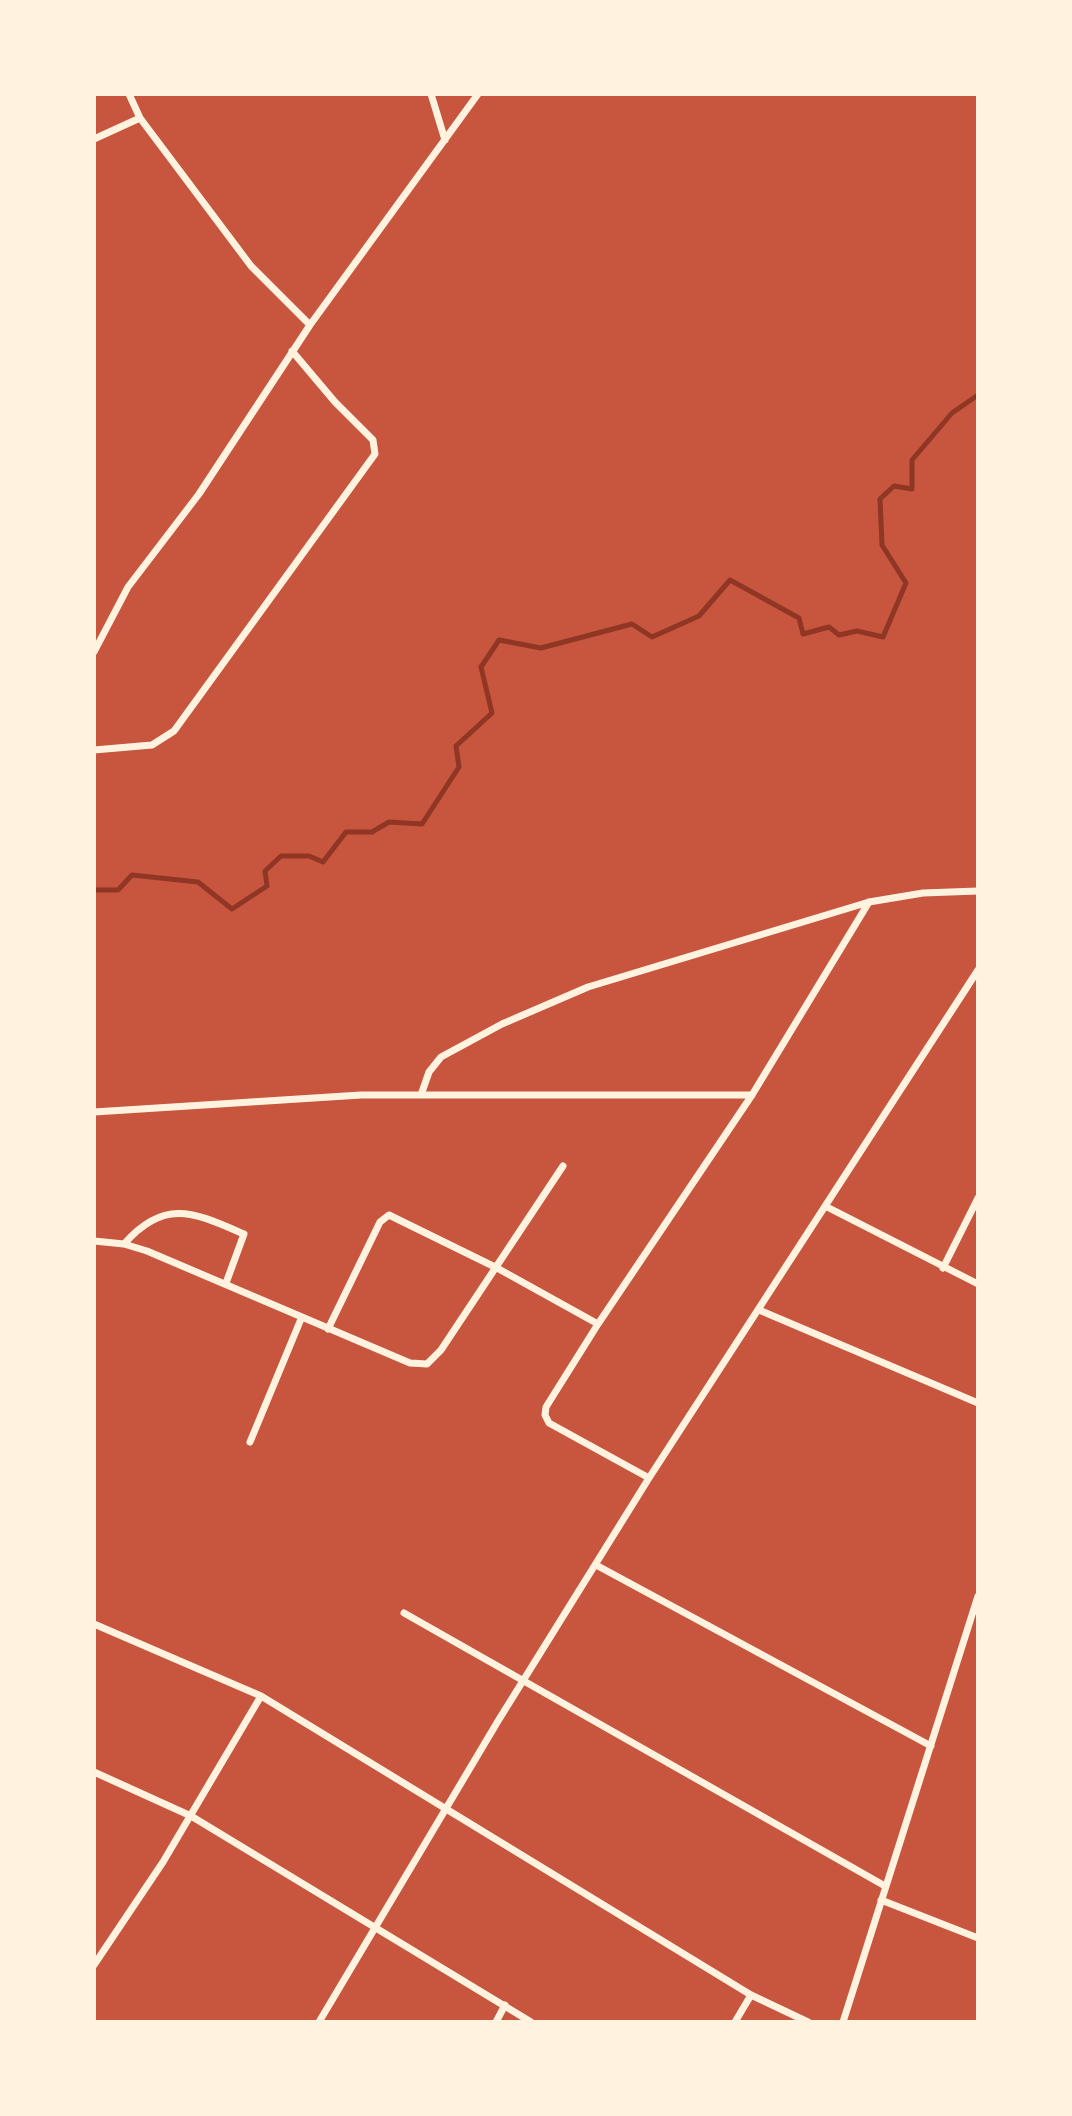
<!DOCTYPE html>
<style>
body{margin:0}
#map{position:relative;width:1072px;height:2116px;overflow:hidden;background:#c8553d;font-family:Karla,sans-serif}
canvas{display:block}
.frame{position:absolute;inset:0;border:96px solid #fff3e0;pointer-events:none}
</style>
<div id="map">
<canvas width="1072" height="2116"></canvas>
<div class="frame"></div>
</div>
<script>
const ctx = document.querySelector('canvas').getContext('2d');
ctx.lineJoin = 'round';
function stroke(path, color, width, dash) { ctx.strokeStyle = color; ctx.lineWidth = width; ctx.lineCap = dash ? 'butt' : 'round'; ctx.setLineDash(dash || []); ctx.stroke(path); }
stroke(new Path2D(`
 M 94,890 L 118,890 L 132,875 L 198,882 L 232,909 L 267,886 L 265,871 L 281,856 L 309,856 L 323,862 L 346,832 L 372,832 L 389,822 L 422,824 L 459,767 L 456,746 L 492,713 L 481,667 L 499,640 L 541,648 L 632,624 L 652,637 L 699,616 L 730,580 L 799,618 L 803,634 L 829,627 L 839,635 L 857,631 L 883,637 L 906,583 L 882,545 L 880,499 L 894,486 L 912,489 L 912,460 L 952,413 L 978,395`), '#8f3625', 5);
stroke(new Path2D(`
 M 129,94 L 140,118 L 251,266 L 310,325
 M 431,94 L 445,140
 M 94,139 L 140,118
 M 94,652 L 128,587 L 199,494 L 310,325 L 478,94
 M 94,750 L 152,745 L 174,731 L 375,454 L 373,440 L 335,402 L 292,351
 M 421,1095 L 429,1072 L 441,1057 L 502,1024 L 588,987 L 869,902 L 923,893 L 978,891
 M 94,1112 L 361,1095 L 752,1095
 M 827,1207 L 978,1284
 M 94,1241 L 124,1244 L 147,1251 L 410,1363 L 427,1364 L 441,1350 L 563,1166
 M 124,1244 C 165,1197 195,1213 244,1234 L 226,1283
 M 943,1268 L 978,1198
 M 759,1310 L 978,1403
 M 328,1329 L 380,1222 L 389,1215 L 497,1268 L 598,1324
 M 250,1442 L 301,1319
 M 649,1478 L 549,1423 L 545,1415 L 546,1407 L 598,1324 L 752,1095 L 869,902
 M 596,1565 L 931,1746
 M 404,1613 L 885,1886
 M 94,1624 L 261,1696 L 751,1995 L 808,2022
 M 94,1772 L 191,1816 L 531,2022
 M 881,1900 L 978,1938
 M 94,1965 L 163,1862 L 261,1696
 M 319,2022 L 498,1721 L 649,1478 L 978,970
 M 496,2022 L 505,2005
 M 735,2022 L 751,1995
 M 843,2022 L 978,1596`), '#fff3e0', 7);
</script>
